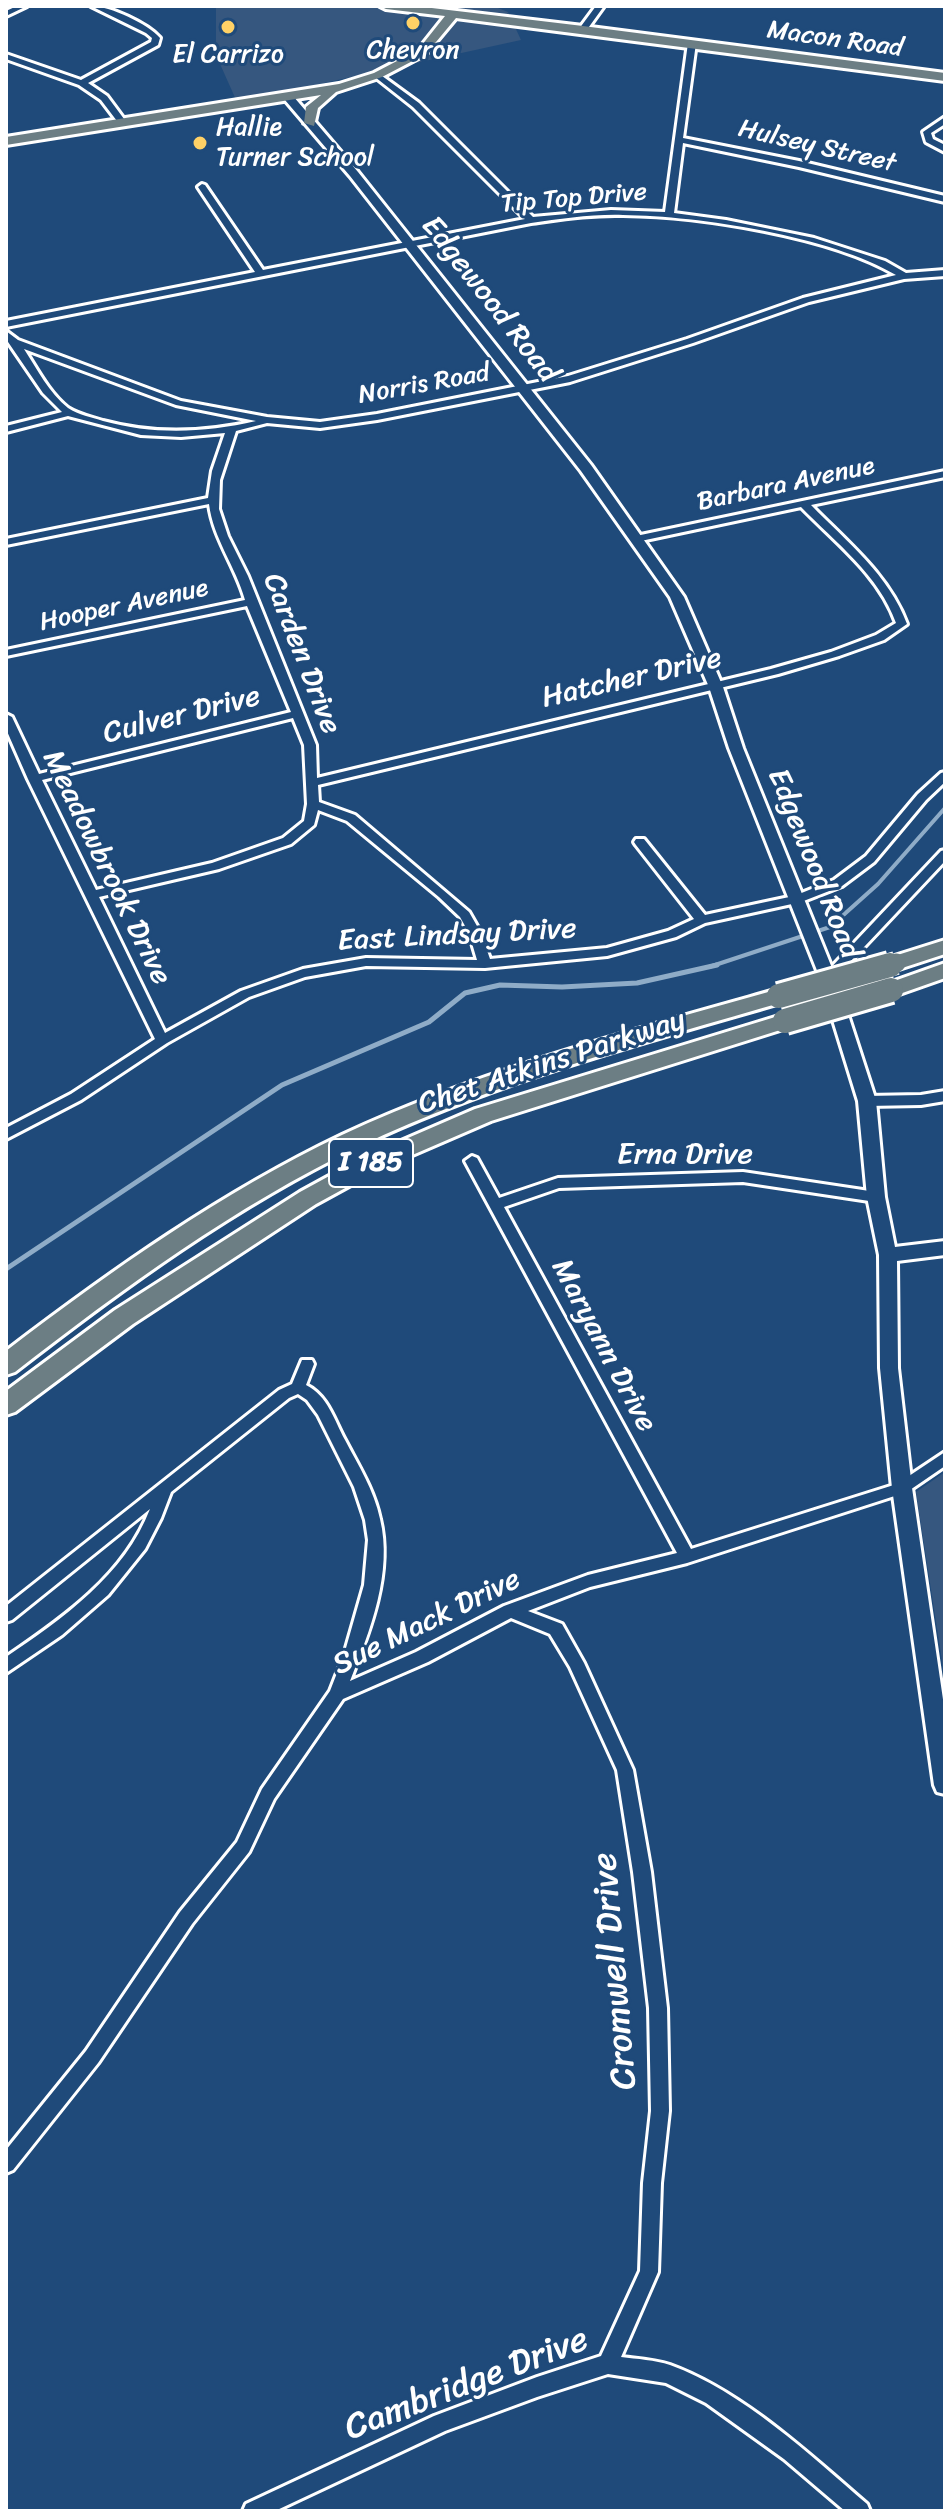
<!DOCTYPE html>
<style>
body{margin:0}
#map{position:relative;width:951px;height:2517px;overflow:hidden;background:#1f4a7a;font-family:Sriracha,sans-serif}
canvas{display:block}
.frame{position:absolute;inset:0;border:8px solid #fff;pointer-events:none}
</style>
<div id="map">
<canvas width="951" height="2517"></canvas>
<div class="frame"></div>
</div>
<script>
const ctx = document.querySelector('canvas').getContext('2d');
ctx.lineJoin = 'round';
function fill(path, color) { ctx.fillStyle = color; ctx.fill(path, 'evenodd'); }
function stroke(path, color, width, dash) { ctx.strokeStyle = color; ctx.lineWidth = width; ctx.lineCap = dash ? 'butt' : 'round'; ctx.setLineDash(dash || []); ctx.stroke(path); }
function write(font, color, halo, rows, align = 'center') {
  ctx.font = font + ' Sriracha,sans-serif'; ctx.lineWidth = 6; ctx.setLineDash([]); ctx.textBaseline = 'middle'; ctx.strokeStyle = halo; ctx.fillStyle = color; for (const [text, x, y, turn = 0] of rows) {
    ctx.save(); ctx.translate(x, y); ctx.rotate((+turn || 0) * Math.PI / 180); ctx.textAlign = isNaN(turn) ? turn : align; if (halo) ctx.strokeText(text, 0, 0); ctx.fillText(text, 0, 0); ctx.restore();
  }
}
fill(new Path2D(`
 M 216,6 L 493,6 L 508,12 L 521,40 L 237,102 L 216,55 Z
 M 945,1472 L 945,1680 L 916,1492 Z`), '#36577f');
stroke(new Path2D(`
 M 709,967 L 830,927 L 878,884 L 945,808`), '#8facc7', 4);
stroke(new Path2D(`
 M 6,1269 L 282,1085 L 429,1022 L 465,993 L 500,985 L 562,987 L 637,983 L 717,965`), '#8facc7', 5);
const street = new Path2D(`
 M 17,6 L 27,6 L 6,16 L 6,11 Z
 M 91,6 C 110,6 148,24 160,38 L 158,45 L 88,83 L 107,96 L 127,123 L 126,125 L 120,125 L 101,100 L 79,85 L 6,59 L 6,54 L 81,80 L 151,42 L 152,38 L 146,33 Z
 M 596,6 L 604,6 L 586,31 L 580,31 L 579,29 Z
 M 692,41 L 696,43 L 683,138 L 799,161 L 945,196 L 945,202 L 799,167 L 683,143 L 674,213 L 726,220 L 814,238 L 885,261 L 906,273 L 945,270 L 945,276 L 904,279 L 809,302 L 693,343 L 570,382 L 377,420 L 320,428 L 267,423 L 236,431 L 220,480 L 219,509 L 228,536 L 248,576 L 316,745 L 317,778 L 771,669 L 831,652 L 876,635 L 896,623 C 879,575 836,543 801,507 L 636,542 L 631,539 L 636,536 L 945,471 L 945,477 L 811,505 C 847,542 889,575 907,624 L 884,640 L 839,656 L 778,674 L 318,785 L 319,802 L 355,815 L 469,912 L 481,933 L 490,959 L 607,948 L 668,931 L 694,919 L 636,845 L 634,842 L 636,839 L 644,839 L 705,915 L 794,896 L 834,880 L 866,856 L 918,794 L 941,773 L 945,772 L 945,782 L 926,800 L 874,862 L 842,886 L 801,902 L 705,923 L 676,937 L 607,956 L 485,968 L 366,966 L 305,977 L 249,997 L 167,1043 L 81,1100 L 6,1139 L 6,1128 L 71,1094 L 155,1039 L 28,779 L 6,729 L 6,714 L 12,717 L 39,774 L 291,712 L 247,606 L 6,656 L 6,650 L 245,600 C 236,567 213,538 209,504 L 6,545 L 6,539 L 208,498 L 212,471 L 225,433 L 181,437 L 141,435 L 68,416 L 6,432 L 6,426 L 62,412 L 43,393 L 6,339 L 6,331 L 18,340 L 181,401 L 267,417 L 320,422 L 377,414 L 568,376 L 687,339 L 803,298 L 896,275 C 830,236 700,216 623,215 C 592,214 561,219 531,223 L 6,327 L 6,321 L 255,272 L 198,187 L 202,184 L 205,185 L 263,270 L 525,219 L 413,107 L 375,77 L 375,73 L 378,73 L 419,103 L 533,217 L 611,210 L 665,212 L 688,43 ZM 24,349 L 176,405 L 256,421 C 204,433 154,435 103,421 C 91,417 79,415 68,408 C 49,393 37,369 24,349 ZM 293,718 L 304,745 L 307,804 L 304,821 L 283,838 L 212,863 L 96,890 L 42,780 ZM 318,810 L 347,821 L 439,897 L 460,917 L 469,933 L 477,960 L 366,958 L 303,969 L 241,991 L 165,1033 L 99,897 L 219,869 L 291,844 L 314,825 Z
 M 945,117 L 945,124 L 931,133 L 933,139 L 945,145 L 945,152 L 926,142 L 923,132 Z
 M 945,850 L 945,861 L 832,981 L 824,981 L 822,978 L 824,975 L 941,851 Z
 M 945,1091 L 945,1101 L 921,1105 L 867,1106 L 860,1101 L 867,1096 L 921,1095 Z
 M 472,1156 L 477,1158 L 499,1198 L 558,1178 L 743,1172 L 876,1192 L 883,1197 L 876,1202 L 743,1182 L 559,1188 L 504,1207 L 691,1549 L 897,1484 L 945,1452 L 945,1466 L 907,1492 L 687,1563 L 590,1587 L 528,1611 L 562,1624 L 584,1663 L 633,1770 L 651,1872 L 667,2008 L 669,2111 L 661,2183 L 658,2272 L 621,2357 C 637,2359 655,2360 670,2365 C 742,2391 810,2455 867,2504 L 870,2511 L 845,2511 L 784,2459 L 706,2403 L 666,2383 L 608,2374 L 537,2397 L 445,2431 L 275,2511 L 243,2511 L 246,2504 L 434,2416 L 537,2377 L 601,2356 L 640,2271 L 643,2183 L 651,2111 L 649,2008 L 633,1872 L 617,1770 L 570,1667 L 550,1634 L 511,1618 L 428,1662 L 343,1699 L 274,1799 L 249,1852 L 192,1924 L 98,2063 L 13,2170 L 6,2173 L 6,2150 L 86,2051 L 180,1912 L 237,1842 L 262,1789 L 330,1691 L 344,1655 L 364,1585 L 368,1540 L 365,1520 L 354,1487 L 318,1415 L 307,1400 L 298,1394 L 289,1398 L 171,1492 L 161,1518 L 145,1549 L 108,1595 L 62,1635 L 6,1673 L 6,1657 C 62,1619 125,1575 150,1509 L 12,1620 L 6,1622 L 6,1606 L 279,1390 L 292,1384 L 302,1360 L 312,1360 L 314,1364 L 306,1385 C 328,1396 334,1420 345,1440 C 358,1465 374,1490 380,1519 C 393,1572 370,1631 350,1681 L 416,1652 L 504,1606 L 588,1575 L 677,1553 L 465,1161 Z`);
const secondary = new Path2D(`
 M 285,96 L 293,96 L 358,172 L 591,465 L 684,597 L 723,687 L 743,748 L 836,978 L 876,1101 L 885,1197 L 895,1247 L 945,1241 L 945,1255 L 897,1261 L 898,1368 L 912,1488 L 945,1713 L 945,1794 L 937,1792 L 934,1785 L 892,1488 L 880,1368 L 879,1255 L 867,1197 L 858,1101 L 820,978 L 729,748 L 709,687 L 670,597 L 581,471 L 350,176 L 285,100 Z`);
const primary = new Path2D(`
 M 380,6 L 415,6 L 583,26 L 945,73 L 945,81 L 456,18 L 426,54 L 382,77 L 336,92 L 318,108 L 314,126 L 304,123 L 306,107 L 321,95 L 6,145 L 6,137 L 339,84 L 374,73 L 418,50 L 445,16 L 386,9 Z`);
const highway = new Path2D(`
 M 945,940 L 945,954 L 896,970 L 888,968 L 885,963 L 888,958 Z
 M 945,963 L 945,978 L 891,997 L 883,995 L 880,990 L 883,985 Z
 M 779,989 L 787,991 L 790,996 L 787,1001 C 642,1043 494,1082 358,1147 C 234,1207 123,1288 15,1372 L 6,1375 L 6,1351 C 112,1270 221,1193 342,1135 C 481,1070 632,1030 779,989 Z
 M 785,1014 L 793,1016 L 796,1021 L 793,1026 L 491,1121 L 380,1169 L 316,1204 L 133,1324 L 15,1412 L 6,1415 L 6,1391 L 115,1310 L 300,1192 L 364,1157 L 475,1109 Z`);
stroke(street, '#fff', 6);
stroke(secondary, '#fff', 6);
stroke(primary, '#fff', 6);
stroke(highway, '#fff', 6);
fill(street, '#1f4a7a');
fill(secondary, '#1f4a7a');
fill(primary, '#6c7e84');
fill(highway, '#6c7e84');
const highwayBridgeFar1 = new Path2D(`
 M 883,967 L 896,963`);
const highwayBridge = new Path2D(`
 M 779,996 L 890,965
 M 785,1021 L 891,990`);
stroke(highwayBridgeFar1, '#fff', 24, []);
stroke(highwayBridge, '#fff', 30, []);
stroke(highwayBridgeFar1, '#6c7e84', 19);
stroke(highwayBridge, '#6c7e84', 24);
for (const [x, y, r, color] of [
 [413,23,8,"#ffd166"],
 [228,27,8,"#ffd166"],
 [200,143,8,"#ffd166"]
]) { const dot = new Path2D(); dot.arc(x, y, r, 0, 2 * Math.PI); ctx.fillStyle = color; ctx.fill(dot); stroke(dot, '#1f4a7a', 3); }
write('26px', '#fff', '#1f4a7a', [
 ["Macon Road",835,40,8],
 ["Hulsey Street",817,147,13],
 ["Tip Top Drive",574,199,-5],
 ["Norris Road",424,385,-10],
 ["Barbara Avenue",786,485,-12],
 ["Hooper Avenue",124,606,-12]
]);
write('26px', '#fff', '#1f4a7a', [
 ["Chevron",413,51],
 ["El Carrizo",228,55],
 ["Hallie",216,128,"left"],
 ["Turner School",216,158,"left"]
]);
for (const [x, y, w] of [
 [371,1163,84]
]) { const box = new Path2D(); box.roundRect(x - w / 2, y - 24, w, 48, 6); ctx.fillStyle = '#1f4a7a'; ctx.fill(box); stroke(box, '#fff', 2); }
write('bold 28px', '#fff', null, [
 ["I 185",371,1163]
]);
write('30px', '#fff', '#1f4a7a', [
 ["Edgewood Road",489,300,52],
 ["Carden Drive",301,654,69],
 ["Hatcher Drive",632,679,-13],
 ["Culver Drive",182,716,-14],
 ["Edgewood Road",813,864,68],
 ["Meadowbrook Drive",106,868,64],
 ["East Lindsay Drive",457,936,-3],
 ["Chet Atkins Parkway",552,1063,-18],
 ["Erna Drive",685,1155],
 ["Maryann Drive",603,1346,62],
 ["Sue Mack Drive",427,1623,-26]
]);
write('36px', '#fff', '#1f4a7a', [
 ["Cromwell Drive",616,1971,-95],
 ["Cambridge Drive",467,2385,-21]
]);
</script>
